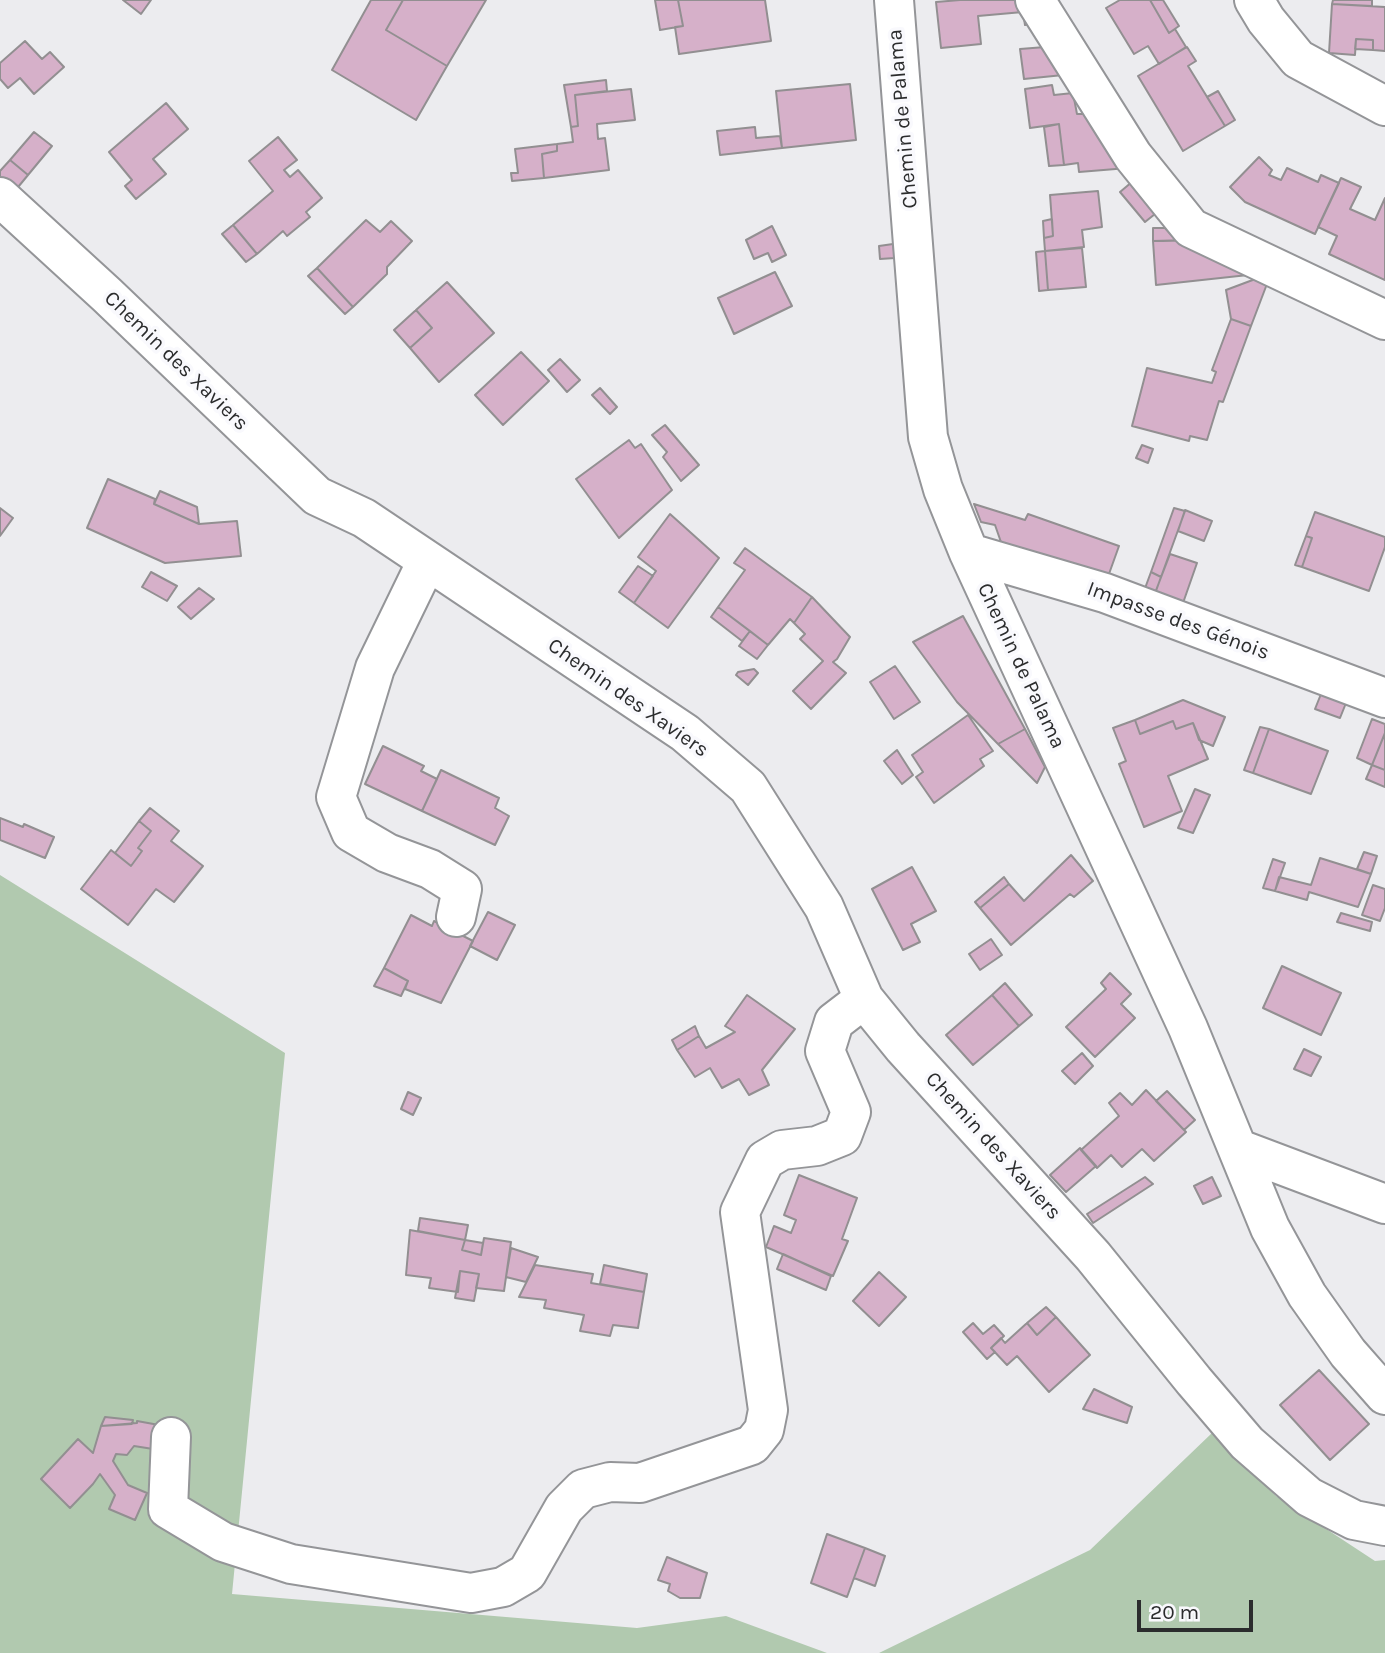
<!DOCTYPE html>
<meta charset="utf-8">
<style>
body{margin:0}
#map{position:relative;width:1385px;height:1653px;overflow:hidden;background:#ececef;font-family:Karla,sans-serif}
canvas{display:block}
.scale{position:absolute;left:1137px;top:1600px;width:116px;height:32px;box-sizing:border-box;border:4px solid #2b2c2d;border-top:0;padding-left:9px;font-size:21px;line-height:24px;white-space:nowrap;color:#2b2c2d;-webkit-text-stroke:5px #f9f9fd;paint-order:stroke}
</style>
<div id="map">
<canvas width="1385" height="1653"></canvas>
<div class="scale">20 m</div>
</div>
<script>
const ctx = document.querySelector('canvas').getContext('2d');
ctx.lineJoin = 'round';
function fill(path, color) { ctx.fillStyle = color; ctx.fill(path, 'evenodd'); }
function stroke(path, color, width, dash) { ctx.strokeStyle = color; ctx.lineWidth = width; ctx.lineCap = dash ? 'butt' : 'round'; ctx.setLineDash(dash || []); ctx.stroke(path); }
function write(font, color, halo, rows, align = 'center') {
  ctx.font = font + ' Karla,sans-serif'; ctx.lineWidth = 7; ctx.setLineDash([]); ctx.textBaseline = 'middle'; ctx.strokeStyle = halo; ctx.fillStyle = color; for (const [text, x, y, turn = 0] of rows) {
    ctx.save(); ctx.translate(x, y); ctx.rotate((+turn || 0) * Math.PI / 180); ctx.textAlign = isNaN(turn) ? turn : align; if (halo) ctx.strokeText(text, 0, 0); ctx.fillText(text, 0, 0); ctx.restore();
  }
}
fill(new Path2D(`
 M 0,875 L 285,1053 L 232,1594 L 637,1628 L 726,1616 L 827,1653 L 0,1653 Z
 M 1212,1433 L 1276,1496 L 1375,1561 L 1385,1560 L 1385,1653 L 879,1653 L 1090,1550 Z`), '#b1c9af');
const building = new Path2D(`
 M 123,0 L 151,0 L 141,14 Z
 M 371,0 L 403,0 L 386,30 L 447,66 L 416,120 L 332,70 Z
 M 403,0 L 486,0 L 447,66 L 386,30 Z
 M 655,0 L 678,0 L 683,26 L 660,30 Z
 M 678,0 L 765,0 L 771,41 L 679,54 L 675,27 L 683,26 Z
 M 960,0 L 1029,0 L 1042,23 L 1025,25 L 1023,12 L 978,16 L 981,44 L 941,48 L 936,2 Z
 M 1120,0 L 1150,0 L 1169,33 L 1175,29 L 1186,47 L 1159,64 L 1148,46 L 1134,54 L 1106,8 Z
 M 1150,0 L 1163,0 L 1179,26 L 1169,33 Z
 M 1333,0 L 1372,0 L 1372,6 L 1332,4 Z
 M 1332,4 L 1385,7 L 1385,51 L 1373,50 L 1373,40 L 1356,39 L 1355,55 L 1329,53 Z
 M 1356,39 L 1373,40 L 1373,50 L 1355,49 Z
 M 25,41 L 42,59 L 50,52 L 64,67 L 34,94 L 20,78 L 8,88 L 0,79 L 0,63 Z
 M 1058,46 L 1073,74 L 1024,79 L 1020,49 Z
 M 1187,47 L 1196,61 L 1188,66 L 1225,126 L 1183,151 L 1138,76 Z
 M 606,80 L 607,91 L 575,95 L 578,126 L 571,127 L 564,85 Z
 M 850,84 L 856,140 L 782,148 L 776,91 Z
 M 1052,85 L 1054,95 L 1073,93 L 1077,114 L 1097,114 L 1128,168 L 1079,172 L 1078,163 L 1064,165 L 1059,124 L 1030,128 L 1025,89 Z
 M 631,89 L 635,120 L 597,124 L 598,139 L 605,138 L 609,170 L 544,178 L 542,154 L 557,151 L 557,144 L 573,142 L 571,127 L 578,126 L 575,95 Z
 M 1218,91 L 1235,120 L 1225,126 L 1207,97 Z
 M 166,103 L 188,129 L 153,159 L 166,174 L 136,199 L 125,186 L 132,180 L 109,152 Z
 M 1059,124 L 1064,165 L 1049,166 L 1044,127 Z
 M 755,127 L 756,138 L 780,136 L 782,148 L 720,155 L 717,131 Z
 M 34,132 L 52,146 L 28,175 L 10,160 Z
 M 278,137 L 297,160 L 284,170 L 290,177 L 298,170 L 322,198 L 306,212 L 310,217 L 287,236 L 283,231 L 257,254 L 233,225 L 273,191 L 249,161 Z
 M 557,144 L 557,151 L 542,154 L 544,178 L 512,181 L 511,173 L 518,173 L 515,149 Z
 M 1259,157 L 1272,170 L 1269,175 L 1281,180 L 1287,168 L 1318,182 L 1321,175 L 1339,183 L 1315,234 L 1245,202 L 1230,187 Z
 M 10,160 L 28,175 L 14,192 L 0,180 L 0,171 Z
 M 1139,176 L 1165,206 L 1145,222 L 1120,192 Z
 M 1341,178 L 1361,187 L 1350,209 L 1375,220 L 1385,198 L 1385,280 L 1329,254 L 1337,236 L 1318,227 Z
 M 1098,191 L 1102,227 L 1082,230 L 1084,247 L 1045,251 L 1044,238 L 1053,236 L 1050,195 Z
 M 1052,219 L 1053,236 L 1044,238 L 1043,221 Z
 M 366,220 L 380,232 L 391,221 L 412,241 L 387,267 L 387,274 L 353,307 L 317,268 Z
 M 233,225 L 257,254 L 246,262 L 222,234 Z
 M 772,226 L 786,255 L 772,262 L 768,253 L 754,259 L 746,240 Z
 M 1153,228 L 1165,228 L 1177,241 L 1153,241 Z
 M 1191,240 L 1248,275 L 1156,285 L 1153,241 Z
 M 893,244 L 895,258 L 880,259 L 879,246 Z
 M 1082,248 L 1086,287 L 1048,290 L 1045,251 Z
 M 1045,251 L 1048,290 L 1039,291 L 1036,252 Z
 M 317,268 L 353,307 L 345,314 L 308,276 Z
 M 775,272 L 792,306 L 734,334 L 718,298 Z
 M 1266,275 L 1270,276 L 1251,326 L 1231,319 L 1226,290 Z
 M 447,282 L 494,333 L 439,382 L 410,348 L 432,328 L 416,310 Z
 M 416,310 L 432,328 L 410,348 L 394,330 Z
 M 1231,319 L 1251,326 L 1223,402 L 1219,401 L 1207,440 L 1190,436 L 1189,441 L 1132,426 L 1147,368 L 1212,383 L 1216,372 L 1212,370 Z
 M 521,352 L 549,381 L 503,425 L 475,395 Z
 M 560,359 L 580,380 L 567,392 L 548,370 Z
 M 600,388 L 617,407 L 610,414 L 592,395 Z
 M 665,425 L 699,465 L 681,481 L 663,457 L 667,452 L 652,435 Z
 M 629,440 L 635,448 L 641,444 L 672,490 L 619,538 L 576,479 Z
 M 1142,445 L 1153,449 L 1148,463 L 1136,458 Z
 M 108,479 L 155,499 L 154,504 L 199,524 L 237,521 L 241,556 L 165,563 L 87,528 Z
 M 160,491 L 197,507 L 199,524 L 154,504 Z
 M 974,504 L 1025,520 L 1028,514 L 1119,546 L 1105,585 L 1002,545 L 995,525 L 981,522 Z
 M 0,508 L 13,518 L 0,536 Z
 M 1174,508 L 1185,511 L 1161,577 L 1151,572 Z
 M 1185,510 L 1212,521 L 1204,541 L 1178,531 Z
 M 1315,512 L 1385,537 L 1385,547 L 1369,591 L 1302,567 L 1312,538 L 1306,536 Z
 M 670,514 L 719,558 L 668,628 L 634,603 L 656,571 L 638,557 Z
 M 1306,536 L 1312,538 L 1302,567 L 1295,565 Z
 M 745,548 L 812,597 L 794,623 L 790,619 L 768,645 L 718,607 L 745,570 L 734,563 Z
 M 1170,554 L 1197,563 L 1183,603 L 1155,593 Z
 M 638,566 L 653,576 L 634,603 L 619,592 Z
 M 151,572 L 177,586 L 167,601 L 142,587 Z
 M 1151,572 L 1161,577 L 1152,602 L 1144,591 Z
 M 199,588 L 214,599 L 191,619 L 178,607 Z
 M 812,597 L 850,637 L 837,659 L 833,662 L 846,673 L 811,709 L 793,691 L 823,661 L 800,639 L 805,634 L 794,623 Z
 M 718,607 L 750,631 L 742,641 L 711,617 Z
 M 963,616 L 1025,729 L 998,744 L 957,702 L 913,642 Z
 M 750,631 L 768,645 L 757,659 L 739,646 Z
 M 895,666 L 920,702 L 894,719 L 870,682 Z
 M 754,669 L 758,673 L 748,685 L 736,675 L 738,672 Z
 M 1323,689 L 1348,698 L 1340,718 L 1315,709 Z
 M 1183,700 L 1225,717 L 1213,746 L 1199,740 L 1193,723 L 1176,729 L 1173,721 L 1140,734 L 1135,720 Z
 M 968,715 L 993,751 L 980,759 L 984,766 L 934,803 L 916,777 L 923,772 L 912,755 Z
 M 1372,719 L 1385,724 L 1385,733 L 1372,765 L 1357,758 Z
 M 1135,720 L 1140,734 L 1173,721 L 1176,729 L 1193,723 L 1208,759 L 1168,776 L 1182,811 L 1144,827 L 1119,764 L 1126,761 L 1113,728 Z
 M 1260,727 L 1269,729 L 1253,773 L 1244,770 Z
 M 1025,729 L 1045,767 L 1037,783 L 998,744 Z
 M 1269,729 L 1328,751 L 1311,794 L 1253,773 Z
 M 1385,733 L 1385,770 L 1372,765 Z
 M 383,746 L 424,766 L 421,771 L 437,779 L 422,811 L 365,784 Z
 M 897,750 L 913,775 L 902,784 L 884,761 Z
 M 1372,765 L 1385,770 L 1385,787 L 1366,779 Z
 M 441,770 L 499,798 L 495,808 L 509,816 L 495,845 L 422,811 Z
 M 1195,789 L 1210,795 L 1193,833 L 1178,828 Z
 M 150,808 L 179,831 L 171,841 L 203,866 L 174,902 L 156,889 L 128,925 L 81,889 L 111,850 L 131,866 L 142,851 L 138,848 L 151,831 L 139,821 Z
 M 0,818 L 23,827 L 24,824 L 54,837 L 45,858 L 0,840 Z
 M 139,821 L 151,831 L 138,848 L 142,851 L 131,866 L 115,853 Z
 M 1364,852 L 1377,856 L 1371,874 L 1357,869 Z
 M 1071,855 L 1093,881 L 1074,897 L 1070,894 L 1011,945 L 980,908 L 1009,884 L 1024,901 Z
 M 1320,858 L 1371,874 L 1358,907 L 1309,892 L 1307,900 L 1275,891 L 1279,877 L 1311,885 Z
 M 1273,859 L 1285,863 L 1275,891 L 1263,888 Z
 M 912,867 L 936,911 L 911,924 L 920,942 L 903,950 L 872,889 Z
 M 1004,877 L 1009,884 L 980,908 L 975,902 Z
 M 1373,885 L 1385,889 L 1385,908 L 1380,921 L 1362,915 Z
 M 488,912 L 515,925 L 497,960 L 470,946 Z
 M 1341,913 L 1372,922 L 1370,931 L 1337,922 Z
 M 411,915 L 432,926 L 434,921 L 473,941 L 441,1003 L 405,989 L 408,981 L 384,968 Z
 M 991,939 L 1002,955 L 980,970 L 969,954 Z
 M 1282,966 L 1341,993 L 1321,1035 L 1263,1008 Z
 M 384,968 L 408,981 L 401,996 L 374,986 Z
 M 1110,973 L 1131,994 L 1121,1004 L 1135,1018 L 1095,1057 L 1066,1027 L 1106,989 L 1101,983 Z
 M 1005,983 L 1032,1015 L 1019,1026 L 992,995 Z
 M 747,995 L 795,1029 L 762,1070 L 769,1085 L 749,1095 L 739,1079 L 722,1088 L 710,1068 L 695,1077 L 677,1050 L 699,1036 L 706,1048 L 735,1032 L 725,1026 Z
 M 992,995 L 1019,1026 L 973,1065 L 946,1035 Z
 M 695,1026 L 699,1036 L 677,1050 L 672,1040 Z
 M 1304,1049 L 1321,1057 L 1311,1076 L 1294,1069 Z
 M 1082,1053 L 1093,1066 L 1075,1084 L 1062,1071 Z
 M 1146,1090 L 1186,1132 L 1154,1161 L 1142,1149 L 1122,1167 L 1111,1155 L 1097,1168 L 1081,1150 L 1119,1116 L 1109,1103 L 1120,1093 L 1132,1105 Z
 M 1167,1091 L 1195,1120 L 1184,1130 L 1156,1101 Z
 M 408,1092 L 421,1098 L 413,1115 L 401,1109 Z
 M 1080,1148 L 1096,1166 L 1066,1192 L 1050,1175 Z
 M 799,1175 L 857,1198 L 842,1239 L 848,1241 L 833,1276 L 766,1247 L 774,1226 L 791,1233 L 796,1220 L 784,1215 Z
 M 1145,1177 L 1153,1184 L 1093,1223 L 1087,1214 Z
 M 1212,1177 L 1221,1196 L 1203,1204 L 1194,1186 Z
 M 420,1218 L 468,1225 L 465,1240 L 418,1231 Z
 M 410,1230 L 465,1240 L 462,1250 L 481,1255 L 484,1238 L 511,1242 L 504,1291 L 476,1288 L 479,1274 L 460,1271 L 458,1292 L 429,1288 L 431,1278 L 406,1275 Z
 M 465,1240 L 483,1243 L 481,1255 L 462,1250 Z
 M 511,1248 L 538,1257 L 526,1282 L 506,1277 Z
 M 783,1254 L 831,1276 L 826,1290 L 777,1269 Z
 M 535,1265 L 593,1274 L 591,1283 L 644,1292 L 638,1328 L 613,1325 L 610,1336 L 580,1331 L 584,1315 L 544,1308 L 546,1300 L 519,1297 Z
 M 604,1265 L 647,1274 L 644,1292 L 600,1284 Z
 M 460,1271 L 479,1274 L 474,1301 L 455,1298 Z
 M 879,1272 L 906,1297 L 879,1326 L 853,1301 Z
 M 1046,1307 L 1056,1317 L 1037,1335 L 1027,1323 Z
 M 1056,1317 L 1090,1355 L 1049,1392 L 1017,1356 L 1007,1365 L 991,1348 L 1001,1338 L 1005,1343 L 1027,1323 L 1037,1335 Z
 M 973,1323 L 983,1334 L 994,1325 L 1004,1336 L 991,1348 L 995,1352 L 987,1359 L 963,1332 Z
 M 1319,1370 L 1369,1424 L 1330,1460 L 1280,1405 Z
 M 1094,1389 L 1132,1407 L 1127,1423 L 1083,1409 Z
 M 105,1417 L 133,1420 L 132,1424 L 101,1426 Z
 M 137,1421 L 159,1425 L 153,1449 L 134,1446 L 127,1455 L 116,1454 L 113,1461 L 128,1485 L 147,1493 L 135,1520 L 109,1509 L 115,1495 L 100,1474 L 93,1484 L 70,1508 L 41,1479 L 78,1439 L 93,1453 L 101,1426 L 137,1423 Z
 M 827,1534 L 865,1548 L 847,1597 L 811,1583 Z
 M 865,1548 L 885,1556 L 875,1586 L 854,1578 Z
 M 667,1557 L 707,1573 L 700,1598 L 680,1598 L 668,1591 L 670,1584 L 658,1580 Z`);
fill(building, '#d6b0c9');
stroke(building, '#928f91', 2);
const minor = new Path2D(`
 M 894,0 L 928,437 L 943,489 L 969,553 L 1188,1028 L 1270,1228 L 1307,1295 L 1348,1353 L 1385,1395
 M 1035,0 L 1133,156 L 1191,228 L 1385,320
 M 1254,0 L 1266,20 L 1298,59 L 1385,106
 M 0,197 L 107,295 L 317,496 L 364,518 L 685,733 L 748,787 L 824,907 L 864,999 L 903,1047 L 1093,1256 L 1194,1381 L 1247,1443 L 1309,1497 L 1354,1520 L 1385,1526
 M 969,553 L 1105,593 L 1385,698
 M 427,561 L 375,668 L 336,797 L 351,832 L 387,853 L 430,869 L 462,889 L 456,917
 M 1239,1149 L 1385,1204
 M 171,1437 L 168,1509 L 223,1542 L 291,1564 L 471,1593 L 503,1587 L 527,1573 L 564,1508 L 583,1489 L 610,1482 L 640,1483 L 752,1445 L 764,1430 L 768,1410 L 740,1212 L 765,1160 L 782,1150 L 817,1146 L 842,1136 L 851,1112 L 825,1051 L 834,1022 L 864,999`);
stroke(minor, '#949598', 42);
stroke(minor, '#fff', 38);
write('21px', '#2b2c2d', '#f9f9fd', [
 ["Chemin de Palama",903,119,-95],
 ["Chemin des Xaviers",176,361,44],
 ["Impasse des Génois",1178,621,20],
 ["Chemin de Palama",1021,666,65],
 ["Chemin des Xaviers",628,698,35],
 ["Chemin des Xaviers",993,1146,48]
]);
</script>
